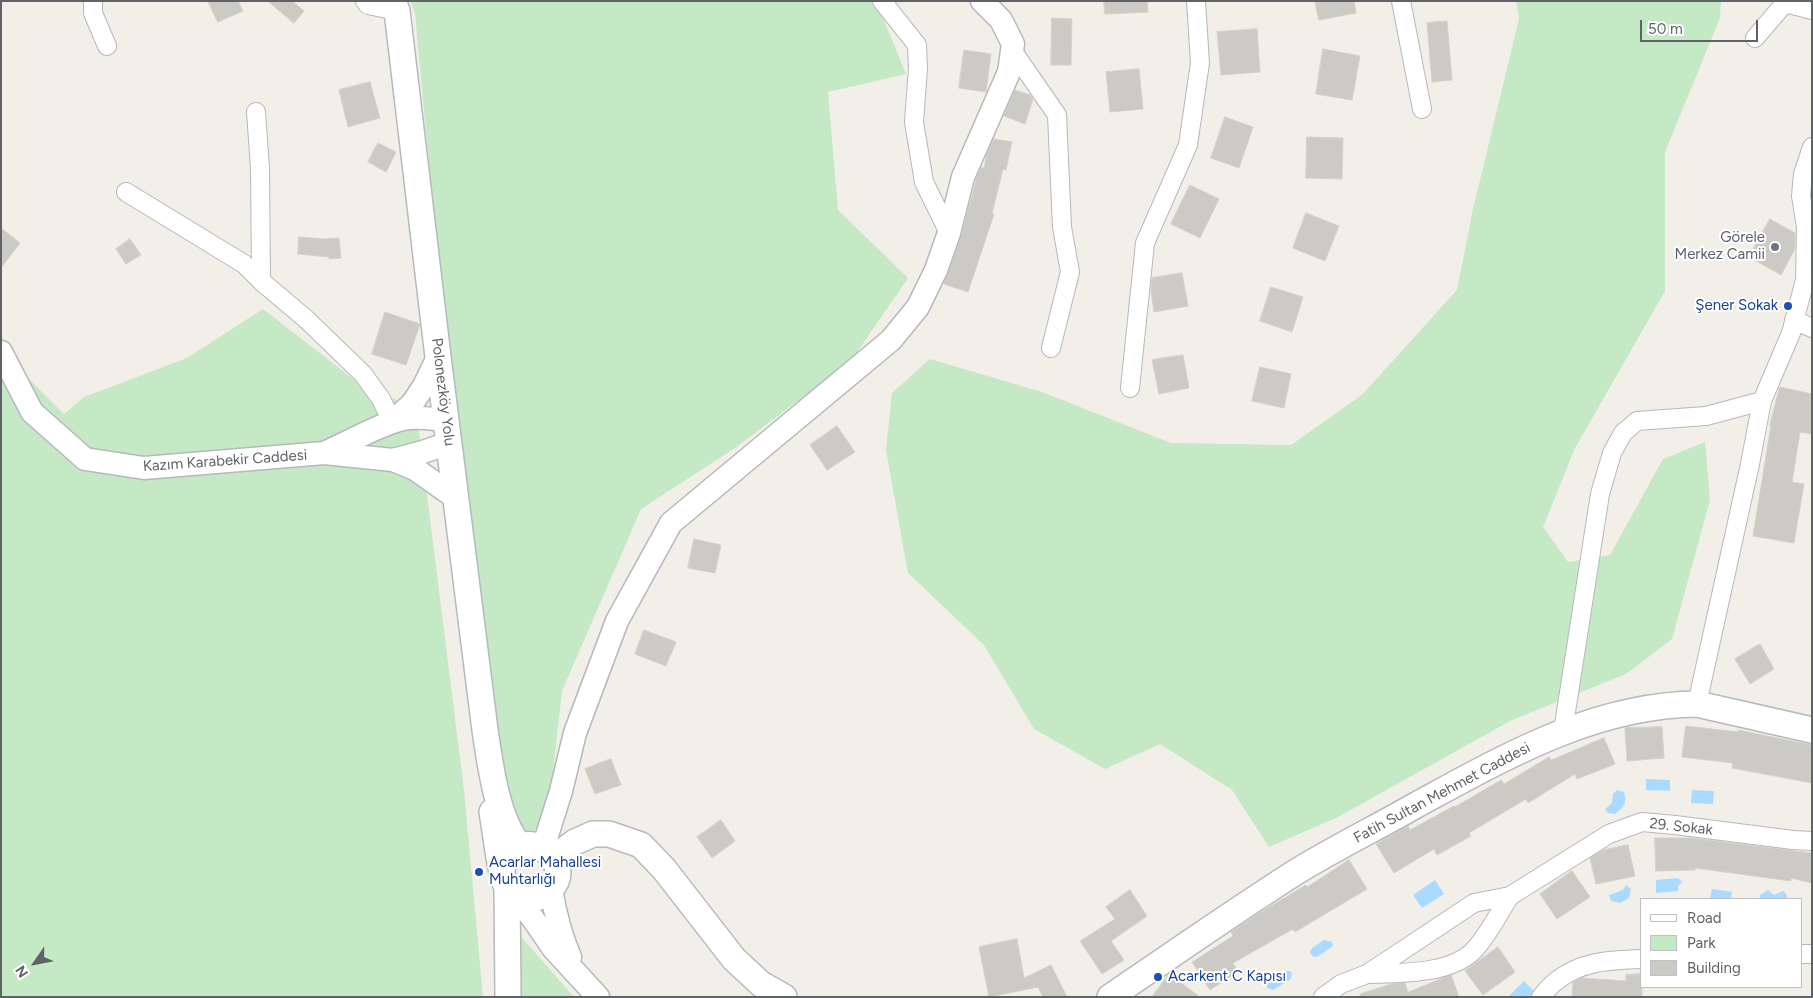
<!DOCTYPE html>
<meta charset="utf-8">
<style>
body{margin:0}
#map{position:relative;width:1813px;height:998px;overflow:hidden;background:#f1efe8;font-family:Figtree,sans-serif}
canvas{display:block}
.frame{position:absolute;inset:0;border:2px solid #5f6368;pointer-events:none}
.legend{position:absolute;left:1640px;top:898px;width:162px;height:90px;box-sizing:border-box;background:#fff;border:1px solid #bfc1c3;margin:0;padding:6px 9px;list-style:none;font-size:15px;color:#5f6368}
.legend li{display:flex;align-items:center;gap:10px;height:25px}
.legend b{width:25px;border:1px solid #bfc1c3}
.north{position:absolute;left:10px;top:938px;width:50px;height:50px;-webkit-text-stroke:4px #fff;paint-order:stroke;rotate:237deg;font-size:14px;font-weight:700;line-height:20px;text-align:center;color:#5f6368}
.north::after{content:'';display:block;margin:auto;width:18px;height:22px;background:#5f6368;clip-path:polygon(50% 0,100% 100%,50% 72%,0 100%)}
.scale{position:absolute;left:1640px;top:20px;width:118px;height:22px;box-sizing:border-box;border:2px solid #5f6368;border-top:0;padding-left:6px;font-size:15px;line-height:18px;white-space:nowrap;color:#5f6368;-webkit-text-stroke:4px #fff;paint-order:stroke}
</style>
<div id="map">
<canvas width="1813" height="998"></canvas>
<div class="frame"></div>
<ul class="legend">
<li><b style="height:6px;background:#fff"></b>Road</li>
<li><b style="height:14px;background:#c5e8c5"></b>Park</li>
<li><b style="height:14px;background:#cccac5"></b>Building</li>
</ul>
<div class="north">N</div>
<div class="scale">50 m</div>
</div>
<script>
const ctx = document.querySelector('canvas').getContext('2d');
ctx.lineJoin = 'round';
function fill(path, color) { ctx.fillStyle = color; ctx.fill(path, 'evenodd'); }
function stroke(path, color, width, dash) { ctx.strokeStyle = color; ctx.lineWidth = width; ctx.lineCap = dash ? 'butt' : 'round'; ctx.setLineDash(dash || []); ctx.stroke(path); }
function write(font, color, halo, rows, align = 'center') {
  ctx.font = font + ' Figtree,sans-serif'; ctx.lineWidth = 4; ctx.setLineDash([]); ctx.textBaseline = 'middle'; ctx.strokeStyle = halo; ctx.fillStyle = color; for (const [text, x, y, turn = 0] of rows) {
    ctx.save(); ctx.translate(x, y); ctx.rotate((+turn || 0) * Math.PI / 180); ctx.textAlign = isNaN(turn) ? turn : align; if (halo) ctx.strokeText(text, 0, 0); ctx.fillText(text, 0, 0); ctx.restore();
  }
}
fill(new Path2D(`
 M 410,1 L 876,1 L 906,74 L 828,92 L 838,210 L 908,278 L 851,361 L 735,448 L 641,509 L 562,691 L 547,825 L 513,839 L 460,504 L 415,13 Z
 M 1516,1 L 1721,1 L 1720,18 L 1665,152 L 1665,291 L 1575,448 L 1543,527 L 1568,562 L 1610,555 L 1663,459 L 1705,442 L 1710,500 L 1672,639 L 1626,674 L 1512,720 L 1338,817 L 1269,847 L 1232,790 L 1160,744 L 1105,769 L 1034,729 L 984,645 L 908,573 L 886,450 L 892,393 L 930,359 L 1042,392 L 1171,443 L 1291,445 L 1362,395 L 1457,290 L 1473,209 L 1519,19 Z
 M 263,309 L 361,385 L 416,408 L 464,790 L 483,997 L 1,997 L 1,336 L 29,379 L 64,414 L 84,397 L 187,358 Z
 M 511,925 L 574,997 L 509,997 Z`), '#c5e8c5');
fill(new Path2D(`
 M 1646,779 L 1670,780 L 1670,791 L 1646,790 Z
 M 1617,790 L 1624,792 C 1628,803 1623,808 1615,814 L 1608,813 L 1605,809 L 1612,803 L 1613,794 Z
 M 1692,790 L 1714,791 L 1713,804 L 1691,803 Z
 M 1678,878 L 1682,882 L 1678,887 L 1678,891 L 1656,893 L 1656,880 Z
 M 1435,880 L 1444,894 L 1422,908 L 1413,895 Z
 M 1626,885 L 1631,889 L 1629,898 L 1620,903 L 1611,901 L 1609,895 L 1623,890 Z
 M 1712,889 L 1732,892 L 1731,899 L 1710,899 Z
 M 1768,890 L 1774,895 L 1783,891 L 1786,894 L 1788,899 L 1760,899 L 1760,895 Z
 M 1324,940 L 1332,942 L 1333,946 L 1317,957 L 1312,956 L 1310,952 L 1312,948 Z
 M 1286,971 L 1290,971 L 1292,973 L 1291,979 L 1273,990 L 1267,988 L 1266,981 L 1274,979 Z
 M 1524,981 L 1534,991 L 1529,997 L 1508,997 Z`), '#aadaff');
const building = new Path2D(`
 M 208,1 L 238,1 L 243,11 L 218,22 Z
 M 268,1 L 292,1 L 304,11 L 294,23 Z
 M 1104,1 L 1147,1 L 1148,12 L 1105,14 Z
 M 1315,1 L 1354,1 L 1356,13 L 1319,20 Z
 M 1052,18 L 1072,19 L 1071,65 L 1051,65 Z
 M 1447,21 L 1452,80 L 1432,82 L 1427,23 Z
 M 1257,29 L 1260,72 L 1221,75 L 1217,32 Z
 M 1323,49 L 1360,56 L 1352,100 L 1316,94 Z
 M 964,50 L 991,54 L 986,92 L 959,88 Z
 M 1139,69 L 1143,109 L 1110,112 L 1106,72 Z
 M 370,82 L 380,118 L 348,127 L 339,90 Z
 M 1015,90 L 1030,95 L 1033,99 L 1025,124 L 1004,116 Z
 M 1225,117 L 1253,127 L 1239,168 L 1211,158 Z
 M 1307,137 L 1343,138 L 1342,179 L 1306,178 Z
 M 994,139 L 1012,142 L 1006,170 L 1003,169 L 992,213 L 994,214 L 968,292 L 944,284 L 961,237 L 977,177 L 981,168 L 984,168 L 987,154 Z
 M 378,143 L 396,152 L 386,172 L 368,162 Z
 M 1190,185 L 1219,199 L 1200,238 L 1171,224 Z
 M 1306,213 L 1339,226 L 1325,261 L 1293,248 Z
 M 1770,219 L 1795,233 L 1795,249 L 1781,275 L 1749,257 Z
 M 1,228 L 20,243 L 1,268 Z
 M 299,237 L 324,239 L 339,238 L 341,258 L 329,259 L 329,257 L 298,254 Z
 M 130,239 L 141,255 L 126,264 L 116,249 Z
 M 1182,273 L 1188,306 L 1154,312 L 1151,291 L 1152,278 Z
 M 1271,287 L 1303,297 L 1292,332 L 1260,321 Z
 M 385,312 L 420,324 L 406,365 L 372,354 Z
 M 1183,355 L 1189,388 L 1159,394 L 1152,360 Z
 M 1260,367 L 1291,374 L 1284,408 L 1252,401 Z
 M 1780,387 L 1812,394 L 1812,434 L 1800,432 L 1792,482 L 1804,484 L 1794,543 L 1753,536 L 1771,425 L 1770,425 Z
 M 837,426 L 855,452 L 827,470 L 810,445 Z
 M 694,539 L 721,545 L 715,573 L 688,568 Z
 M 644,630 L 676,642 L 666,666 L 635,654 Z
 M 1760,644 L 1774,669 L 1750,684 L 1735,659 Z
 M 1686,726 L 1738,732 L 1738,730 L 1812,745 L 1812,783 L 1732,768 L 1733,763 L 1682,757 Z
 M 1662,727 L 1664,758 L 1627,761 L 1625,728 Z
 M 1604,738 L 1615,764 L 1577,779 L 1575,774 L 1528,803 L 1526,799 L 1469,833 L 1471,836 L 1437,855 L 1434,849 L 1394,873 L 1376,844 L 1408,826 L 1410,830 L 1454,806 L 1455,807 L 1501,780 L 1504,784 L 1549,757 L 1551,760 Z
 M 611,759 L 621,785 L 595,794 L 585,769 Z
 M 721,820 L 735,841 L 712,858 L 697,837 Z
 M 1655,838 L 1691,838 L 1812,853 L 1812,883 L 1791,878 L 1791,881 L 1695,868 L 1695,870 L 1656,871 Z
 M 1628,845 L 1635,876 L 1596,884 L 1590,858 L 1603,850 Z
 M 1349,860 L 1367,889 L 1295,932 L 1293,929 L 1233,963 L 1238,972 L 1210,990 L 1192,962 L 1233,936 L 1231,932 L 1266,909 L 1306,885 L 1307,887 Z
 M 1572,871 L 1590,897 L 1557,919 L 1540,894 Z
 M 1130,890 L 1147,916 L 1111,941 L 1124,960 L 1102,974 L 1080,941 L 1115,919 L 1106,907 Z
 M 1017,939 L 1024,978 L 1051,965 L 1067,997 L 1043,997 L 1038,987 L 989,997 L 979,947 Z
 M 1498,947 L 1515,972 L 1483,995 L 1465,971 Z
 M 1169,974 L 1200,997 L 1152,997 Z
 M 1642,974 L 1642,997 L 1572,997 L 1573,982 L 1582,978 L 1626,981 L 1626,975 Z
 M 1451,975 L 1459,997 L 1360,997 L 1360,994 L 1391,984 L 1405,983 L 1408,992 Z`);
fill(building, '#cccac5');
stroke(building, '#d6d1c6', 1);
const minor = new Path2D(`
 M 93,1 L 93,13 L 107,46
 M 365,1 L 368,5 L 397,11
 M 882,1 L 917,45 L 918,68 L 914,122 L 924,182 L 949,233
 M 1401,1 L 1422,109
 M 1755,38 L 1785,3 L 1812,10
 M 1012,50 L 1057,115 L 1062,227 L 1070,272 L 1051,348
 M 256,112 L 260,168 L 261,281
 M 126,192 L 244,264 L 261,281 L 306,319 L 363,374 L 381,399 L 392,422
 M 1794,320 L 1812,328
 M 1130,388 L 1145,243 L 1188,145 L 1200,63 L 1196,1
 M 1697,704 L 1750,464 L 1762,401 L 1791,333 L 1805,280 L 1806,227 L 1801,196 L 1803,174 L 1812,147
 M 1563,731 L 1600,494 L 1612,453 L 1623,433 L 1637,421 L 1706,416 L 1762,401
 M 1802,954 L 1812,954
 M 1367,974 C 1400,973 1453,975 1476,948 C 1489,933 1499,913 1510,896
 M 1323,997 L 1341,984 L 1367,974 L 1474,903 L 1510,896 L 1609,834 L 1642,822 L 1675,825 L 1793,840 L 1812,841
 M 1541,997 C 1545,992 1550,986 1555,982 C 1580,961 1610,960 1642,959`);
const tertiary = new Path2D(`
 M 1,352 L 32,412 L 85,459 L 144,468 L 324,453 L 393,460 L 415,469 L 456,498
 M 392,422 L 412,404 L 424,386 L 438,357
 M 324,453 C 347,443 380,424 403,419 C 417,416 432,419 446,420
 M 393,460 L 423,452 L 449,443
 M 543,848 L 561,791 L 575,733 L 617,621 L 671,523 L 891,340 L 918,307 L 936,270 L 949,233 L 963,177 L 1009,72 L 1013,44 L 1001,20 L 982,1
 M 508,889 L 531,916 L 553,948 L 598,997
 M 551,889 C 555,913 560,934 570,957`);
const secondary = new Path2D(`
 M 393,1 L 397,11 L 438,357 L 485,730 C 490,764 497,820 520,846
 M 492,812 C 495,827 500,877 507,887 C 512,894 521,899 529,899 C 537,899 544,896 550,890 C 580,858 515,818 502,869
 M 553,858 L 575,842 L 593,834 L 609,834 L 641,845 L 664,869 L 734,959 L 761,984 L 784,997
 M 507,888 L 508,997
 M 1110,997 C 1172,955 1233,912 1296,872 C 1335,848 1378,827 1418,804 C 1505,757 1594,705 1697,704 L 1812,730`);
stroke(minor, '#b5b8bc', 20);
stroke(tertiary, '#b5b8bc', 25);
stroke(secondary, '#b6babf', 28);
stroke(minor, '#fff', 18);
stroke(tertiary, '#fff', 22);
stroke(secondary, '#fff', 25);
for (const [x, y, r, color] of [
 [1775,247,5,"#6b7280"],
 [1788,306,5,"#1a4fb4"],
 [479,872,5,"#1a4fb4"],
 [1158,977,5,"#1a4fb4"]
]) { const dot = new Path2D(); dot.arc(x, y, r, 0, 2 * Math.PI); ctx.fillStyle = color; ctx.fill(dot); stroke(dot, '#fff', 2); }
write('15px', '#5b616d', '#fff', [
 ["Görele",1765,238],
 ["Merkez Camii",1765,255]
], 'right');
write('15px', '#164399', '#fff', [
 ["Şener Sokak",1778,306,"right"],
 ["Acarlar Mahallesi",489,863],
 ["Muhtarlığı",489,880],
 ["Acarkent C Kapısı",1168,977]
], 'left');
write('15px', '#5f6368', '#fff', [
 ["Polonezköy Yolu",443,392,83],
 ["Kazım Karabekir Caddesi",225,461,-4],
 ["Fatih Sultan Mehmet Caddesi",1442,793,-28],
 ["29. Sokak",1681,827,6]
]);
</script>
